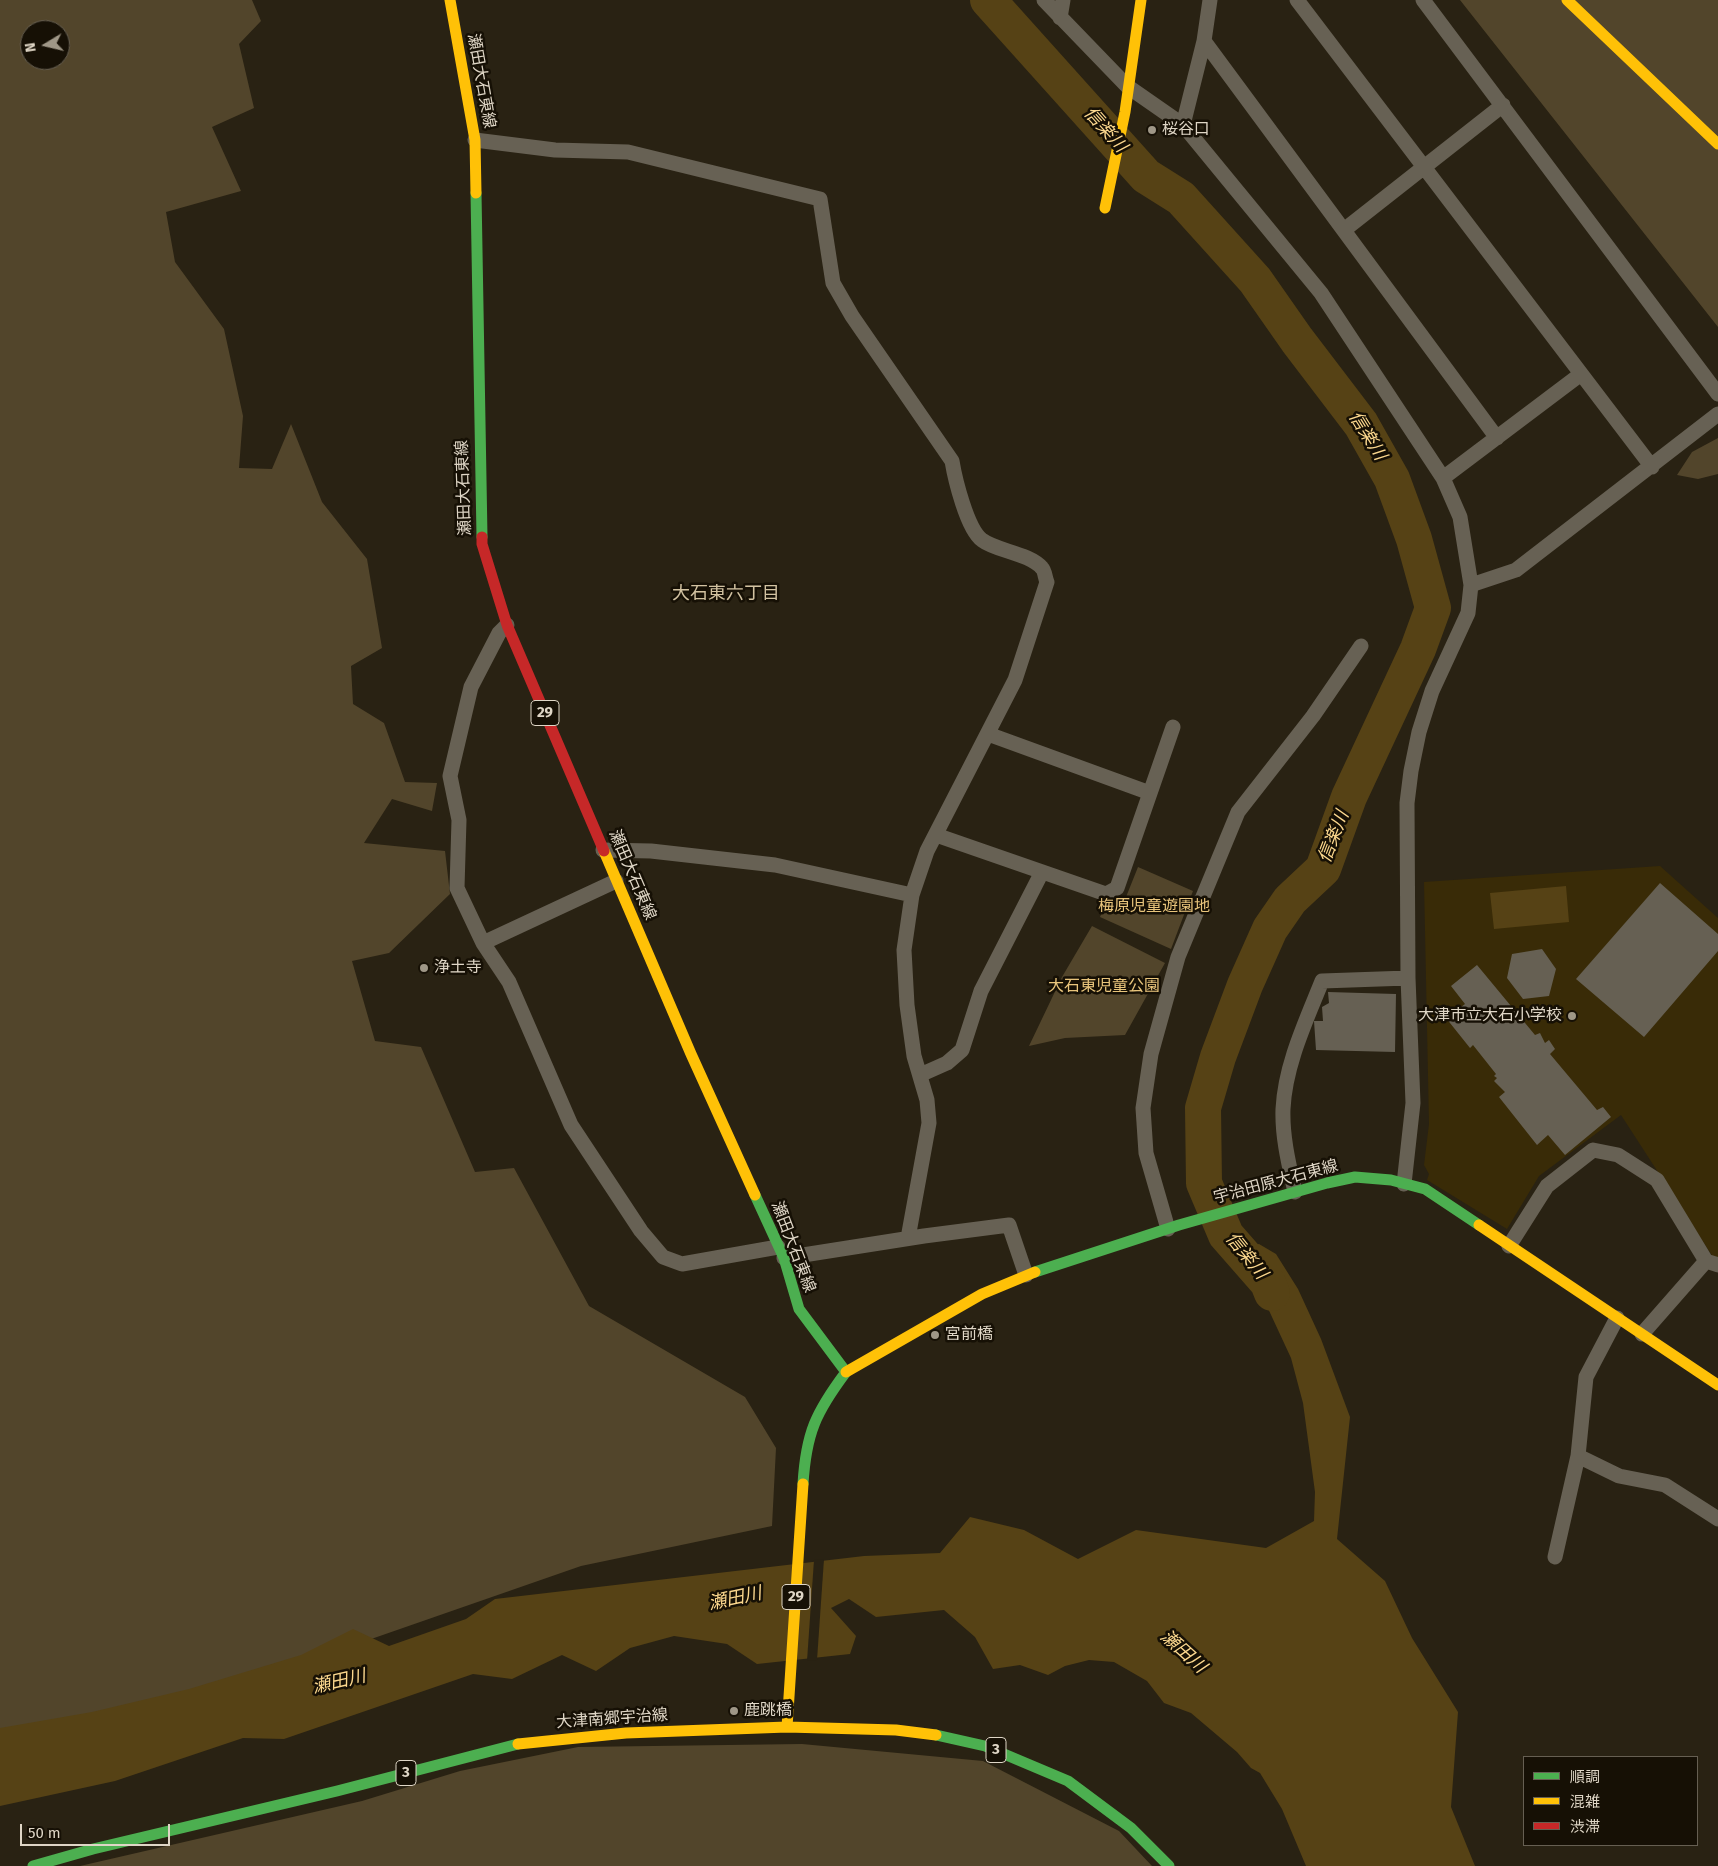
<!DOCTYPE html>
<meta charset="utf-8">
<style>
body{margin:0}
#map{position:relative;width:1718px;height:1866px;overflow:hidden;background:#292213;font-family:"Fira Sans","Noto Sans JP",sans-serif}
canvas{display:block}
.legend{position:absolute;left:1523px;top:1756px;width:175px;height:90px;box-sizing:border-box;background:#161005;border:1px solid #665f52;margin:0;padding:6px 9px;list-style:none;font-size:15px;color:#dfd6c6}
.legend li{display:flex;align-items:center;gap:10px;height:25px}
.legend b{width:25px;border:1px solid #665f52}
.north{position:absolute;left:20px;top:20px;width:50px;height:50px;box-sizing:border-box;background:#161005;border:1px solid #665f52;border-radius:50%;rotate:261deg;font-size:14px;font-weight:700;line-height:20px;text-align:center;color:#dfd6c6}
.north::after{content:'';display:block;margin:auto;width:18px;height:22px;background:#9f9787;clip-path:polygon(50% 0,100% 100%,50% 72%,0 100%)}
.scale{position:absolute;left:20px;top:1824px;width:150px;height:22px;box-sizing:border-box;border:2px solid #dfd6c6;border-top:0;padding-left:6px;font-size:15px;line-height:18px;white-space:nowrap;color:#dfd6c6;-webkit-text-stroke:4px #161005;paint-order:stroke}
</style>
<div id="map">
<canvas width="1718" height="1866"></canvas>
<ul class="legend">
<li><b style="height:6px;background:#4caf50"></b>順調</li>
<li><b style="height:6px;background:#ffc107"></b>混雑</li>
<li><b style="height:6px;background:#c62828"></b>渋滞</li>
</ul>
<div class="north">N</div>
<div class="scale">50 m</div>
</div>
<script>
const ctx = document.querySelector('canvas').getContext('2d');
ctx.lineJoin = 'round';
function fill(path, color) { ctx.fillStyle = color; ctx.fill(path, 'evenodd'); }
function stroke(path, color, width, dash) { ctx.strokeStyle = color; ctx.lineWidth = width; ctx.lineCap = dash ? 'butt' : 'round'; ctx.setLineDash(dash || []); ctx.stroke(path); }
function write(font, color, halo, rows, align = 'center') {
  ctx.font = font + ' "Fira Sans","Noto Sans JP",sans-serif'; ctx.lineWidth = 5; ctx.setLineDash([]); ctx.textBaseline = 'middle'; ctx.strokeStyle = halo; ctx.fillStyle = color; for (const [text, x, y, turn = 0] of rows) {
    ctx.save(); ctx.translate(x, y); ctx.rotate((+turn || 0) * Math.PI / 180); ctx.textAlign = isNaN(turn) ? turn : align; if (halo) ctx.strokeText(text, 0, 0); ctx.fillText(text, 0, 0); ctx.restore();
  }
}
fill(new Path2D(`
 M 1660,866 L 1718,918 L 1718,1259 L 1713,1257 L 1621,1115 L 1539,1176 L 1507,1229 L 1427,1180 L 1429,1174 L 1424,1165 L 1429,1124 L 1424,882 Z`), '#392b07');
fill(new Path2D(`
 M 0,0 L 252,0 L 261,21 L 239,44 L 254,108 L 212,127 L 241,191 L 166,212 L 175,262 L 224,329 L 243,416 L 239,468 L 272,469 L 291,424 L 322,502 L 367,559 L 382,648 L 351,666 L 353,704 L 384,723 L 405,782 L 437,783 L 432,811 L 392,799 L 364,843 L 445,851 L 450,894 L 389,953 L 352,961 L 375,1041 L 421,1047 L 475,1172 L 514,1168 L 589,1306 L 745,1397 L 776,1448 L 772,1526 L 581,1566 L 354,1645 L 251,1690 L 0,1735 ZM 30,30 L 60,30 L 60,60 L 30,60 Z
 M 1460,0 L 1718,0 L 1718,327 Z
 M 1718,438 L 1718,474 L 1698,479 L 1677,475 L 1692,452 Z
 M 1138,867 L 1193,891 L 1171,949 L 1100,917 L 1106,903 L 1122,907 Z
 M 1092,926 L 1165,963 L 1125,1035 L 1065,1038 L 1029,1046 L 1062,977 Z
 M 802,1744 L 983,1761 L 1119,1831 L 1152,1866 L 80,1866 L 362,1801 L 460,1771 L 578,1747 Z`), '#52452b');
fill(new Path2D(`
 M 1566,886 L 1569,922 L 1494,929 L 1490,893 Z
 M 1259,1244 L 1276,1254 L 1298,1289 L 1321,1339 L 1350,1417 L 1337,1539 L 1385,1581 L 1412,1638 L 1458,1712 L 1451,1807 L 1475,1866 L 1306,1866 L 1282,1809 L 1260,1773 L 1251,1768 L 1237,1752 L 1191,1713 L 1164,1703 L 1147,1681 L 1114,1662 L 1089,1660 L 1065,1666 L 1048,1675 L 1020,1665 L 993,1669 L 975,1637 L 944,1610 L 876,1617 L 849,1599 L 831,1608 L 856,1636 L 850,1654 L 757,1664 L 727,1644 L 674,1636 L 630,1648 L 596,1671 L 562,1655 L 512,1679 L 473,1674 L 284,1739 L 243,1738 L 115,1781 L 0,1806 L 0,1728 L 92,1712 L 189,1689 L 301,1655 L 353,1629 L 389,1646 L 466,1619 L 495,1599 L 864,1556 L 940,1553 L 970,1517 L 1024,1530 L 1078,1559 L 1136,1530 L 1266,1548 L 1314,1521 L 1315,1492 L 1303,1403 L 1291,1358 L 1240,1248 Z`), '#564215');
fill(new Path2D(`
 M 824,1559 L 817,1660 L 807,1661 L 814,1560 Z`), '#292213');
stroke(new Path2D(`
 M 988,0 L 1146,176 L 1181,198 L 1255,280 L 1297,340 L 1361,424 L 1392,479 L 1414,539 L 1433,608 L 1418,649 L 1349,797 L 1323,869 L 1290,900 L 1270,929 L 1245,985 L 1218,1057 L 1203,1108 L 1204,1183 L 1226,1235 L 1268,1283 L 1272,1293`), '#564215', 36);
fill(new Path2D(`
 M 1660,883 L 1718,934 L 1718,951 L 1644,1037 L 1576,979 Z
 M 1542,949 L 1556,969 L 1549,996 L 1523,999 L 1507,978 L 1512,954 Z
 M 1477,965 L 1535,1035 L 1540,1033 L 1545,1043 L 1549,1040 L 1555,1049 L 1550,1054 L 1597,1110 L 1603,1107 L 1611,1117 L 1565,1155 L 1548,1135 L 1537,1145 L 1499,1097 L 1505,1092 L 1494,1081 L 1497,1078 L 1494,1076 L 1496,1074 L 1473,1045 L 1470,1048 L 1446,1018 L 1465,1004 L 1451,986 Z
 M 1328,992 L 1396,994 L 1395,1052 L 1316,1050 L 1314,1021 L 1323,1021 L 1322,1007 L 1329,1003 Z`), '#666053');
stroke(new Path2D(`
 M 1044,0 L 1127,86 L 1183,125 L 1321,293 L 1443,478 L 1460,517 L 1471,585 L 1468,613 L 1432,691 L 1419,732 L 1411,771 L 1407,803 L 1408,978 L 1413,1103 L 1404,1184
 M 1297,0 L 1652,467
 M 1423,0 L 1718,394
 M 1060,18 L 1063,0
 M 1204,41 L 1497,438
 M 1183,125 L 1204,41 L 1210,0
 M 475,140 L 555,150 L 628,152 L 820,199 L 833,283 L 852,316 L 952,461 C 955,479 967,529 982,540 C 996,551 1029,553 1042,568 C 1045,571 1045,578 1047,582 L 1015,680 L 927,851 L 912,895 L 904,950 L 907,1005 L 914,1056 L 927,1100 L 929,1123 L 908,1238
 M 1344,230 L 1503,105
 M 1443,478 L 1581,374
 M 1471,585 L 1516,570 L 1718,414
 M 507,625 L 499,633 L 471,687 L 450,776 L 459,820 L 457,888 L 483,943 L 509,982 L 571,1125 L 641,1231 L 663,1257 L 682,1264 L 778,1247
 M 988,734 L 1150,793
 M 936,835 L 1106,894 L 1117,888 L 1173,727
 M 603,850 L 651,851 L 775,865 L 912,895
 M 483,943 L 616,881
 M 920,1075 L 947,1063 L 962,1050 L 981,991 L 1042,872
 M 1295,1192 C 1289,1165 1282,1137 1283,1109 C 1285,1065 1306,1021 1322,981 L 1408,978
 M 1168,1229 L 1146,1153 L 1143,1108 L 1151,1054 L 1178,957 L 1238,812 L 1313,716 L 1361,646
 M 1509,1246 L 1547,1186 L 1593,1150 L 1618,1155 L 1657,1180 L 1706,1261
 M 784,1258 L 924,1236 L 1009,1225 L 1026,1275
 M 1642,1334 L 1706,1261 L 1718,1265
 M 1578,1456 L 1619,1476 L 1665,1485 L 1718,1519
 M 1555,1557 L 1578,1456 L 1586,1377 L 1617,1318`), '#676154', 15);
stroke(new Path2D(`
 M 476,193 L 482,537
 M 755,1195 L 784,1258 L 799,1309 L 846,1372 C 816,1412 806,1433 803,1484
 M 1035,1272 L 1179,1225 L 1327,1183 L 1355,1177 L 1391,1180 L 1425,1189 L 1479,1225
 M 936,1735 L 985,1746 L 1068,1781 L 1131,1828 L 1169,1866
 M 33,1866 L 93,1849 L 337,1791 L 518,1744`), '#4caf50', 11);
stroke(new Path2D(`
 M 450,0 L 475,140 L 476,193
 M 1567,0 L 1718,144
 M 1105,208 L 1125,112 L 1141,0
 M 604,851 L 691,1054 L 755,1195
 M 1479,1225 L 1718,1385
 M 846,1372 L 982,1294 L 1035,1272
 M 787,1727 L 803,1484
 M 518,1744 L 626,1733 L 787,1727 L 896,1730 L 936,1735`), '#ffc107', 11);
stroke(new Path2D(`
 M 482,537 L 482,544 L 507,625 L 604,851`), '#c62828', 11);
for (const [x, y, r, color] of [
 [1152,130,5,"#9f9787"],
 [424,968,5,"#9f9787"],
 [1572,1016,5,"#9f9787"],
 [935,1335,5,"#9f9787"],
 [734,1711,5,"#9f9787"]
]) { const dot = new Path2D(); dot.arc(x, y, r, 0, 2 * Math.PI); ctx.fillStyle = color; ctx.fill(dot); stroke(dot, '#161005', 2); }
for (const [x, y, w] of [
 [545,713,28],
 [796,1597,28],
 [996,1750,20],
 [406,1773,20]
]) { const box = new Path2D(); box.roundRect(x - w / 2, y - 12.5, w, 25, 4); ctx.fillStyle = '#161005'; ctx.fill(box); stroke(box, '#dfd6c6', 1); }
write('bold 15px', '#dfd6c6', null, [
 ["29",545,713],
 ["29",796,1597],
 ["3",996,1750],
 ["3",406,1773]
]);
write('16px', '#dfd6c6', '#161005', [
 ["瀬田大石東線",481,81,80],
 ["瀬田大石東線",464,488,-92],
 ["瀬田大石東線",632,875,67],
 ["宇治田原大石東線",1276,1182,-15],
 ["瀬田大石東線",793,1247,69],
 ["大津南郷宇治線",612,1719,-4]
]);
write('16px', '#dfd6c6', '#161005', [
 ["桜谷口",1162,130],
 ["浄土寺",434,968],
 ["大津市立大石小学校",1562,1016,"right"],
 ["宮前橋",945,1335],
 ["鹿跳橋",744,1711]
], 'left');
write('16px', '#e9c57c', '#161005', [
 ["梅原児童遊園地",1154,907],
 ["大石東児童公園",1104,987]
]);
write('italic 18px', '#fcd88e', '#161005', [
 ["信楽川",1105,130,48],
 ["信楽川",1367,436,58],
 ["信楽川",1334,837,-69],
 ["信楽川",1246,1256,51],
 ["瀬田川",735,1599,-12],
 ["瀬田川",1183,1652,42],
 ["瀬田川",339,1682,-13]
]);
write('18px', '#d2c2a1', '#161005', [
 ["大石東六丁目",726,594]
]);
</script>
